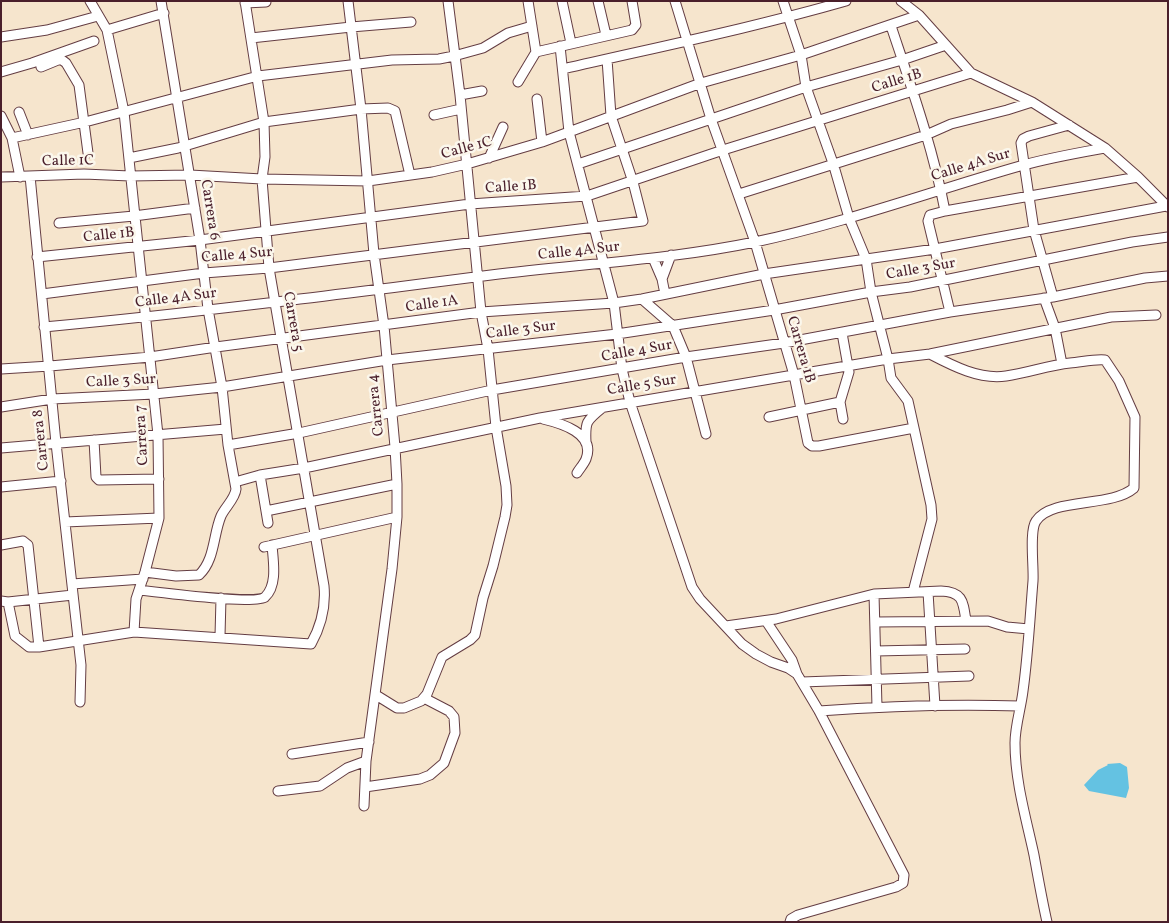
<!DOCTYPE html>
<style>
body{margin:0}
#map{position:relative;width:1169px;height:923px;overflow:hidden;background:#f6e5cd;font-family:Vollkorn,serif}
canvas{display:block}
.frame{position:absolute;inset:0;border:2px solid #4a1f2b;pointer-events:none}
</style>
<div id="map">
<canvas width="1169" height="923"></canvas>
<div class="frame"></div>
</div>
<script>
const ctx = document.querySelector('canvas').getContext('2d');
ctx.lineJoin = 'round';
function fill(path, color) { ctx.fillStyle = color; ctx.fill(path, 'evenodd'); }
function stroke(path, color, width, dash) { ctx.strokeStyle = color; ctx.lineWidth = width; ctx.lineCap = dash ? 'butt' : 'round'; ctx.setLineDash(dash || []); ctx.stroke(path); }
function write(font, color, halo, rows, align = 'center') {
  ctx.font = font + ' Vollkorn,serif'; ctx.lineWidth = 5; ctx.setLineDash([]); ctx.textBaseline = 'middle'; ctx.strokeStyle = halo; ctx.fillStyle = color; for (const [text, x, y, turn = 0] of rows) {
    ctx.save(); ctx.translate(x, y); ctx.rotate((+turn || 0) * Math.PI / 180); ctx.textAlign = isNaN(turn) ? turn : align; if (halo) ctx.strokeText(text, 0, 0); ctx.fillText(text, 0, 0); ctx.restore();
  }
}
fill(new Path2D(`
 M 1120,763 L 1127,767 L 1129,788 L 1126,798 L 1089,791 L 1084,785 L 1098,770 L 1108,765 L 1107,764 Z`), '#64c2e2');
const minor = new Path2D(`
 M 90,1 L 107,30 L 124,112 L 158,435 L 159,518 L 145,572 L 136,599 L 134,632
 M 348,1 L 361,109 L 374,254 L 384,326 L 395,447 L 397,484 L 397,517 L 392,569 L 366,761 L 364,806
 M 562,1 L 571,43
 M 598,1 L 606,35
 M 675,1 L 711,119 L 755,242 L 794,375 L 808,443 L 812,446 L 819,446 L 914,428 L 931,505 L 932,519 L 913,592
 M 783,1 L 801,55 L 806,87 L 833,163 L 849,218 L 866,259 L 871,292 L 888,359 L 891,378 L 908,401 L 914,428
 M 901,1 L 919,15 L 971,73 L 1032,102 L 1105,148 L 1138,177 L 1168,207
 M 245,3 L 266,2
 M 891,26 C 911,86 933,148 945,211
 M 107,30 L 164,13
 M 1,37 L 47,30 L 98,16
 M 251,38 L 351,27 L 411,22
 M 560,46 L 569,132 L 614,303 L 622,369 L 630,402 L 692,587 L 700,599 L 742,644 L 756,654 L 771,662 L 788,668 L 797,674 L 819,711 L 904,875 L 903,883 L 896,887 L 798,915 L 791,919 L 790,922
 M 536,52 L 632,30 L 636,25 L 632,1
 M 41,67 L 58,60 L 62,60 L 66,63 L 79,85 L 88,153
 M 563,69 C 658,47 752,28 846,1
 M 1,72 L 32,63 L 94,41
 M 518,82 L 536,52 L 528,1
 M 460,95 L 482,91
 M 537,99 L 542,142
 M 19,112 L 28,135
 M 434,115 L 461,109
 M 1,116 L 12,138 L 20,177
 M 12,138 L 85,122 L 258,76 L 392,60 L 439,59 L 454,56 L 483,48 L 508,33 L 532,26
 M 129,158 L 178,148 L 264,122 L 361,109 L 388,108 L 395,111 L 410,175
 M 489,158 L 503,127
 M 578,164 L 806,87 L 902,60 L 946,45
 M 30,176 L 56,443 L 81,665 L 80,702
 M 1,177 L 84,174 L 130,176 L 190,175 L 262,179 L 368,181 L 432,172 L 467,164 L 542,142 L 701,83 L 801,55 L 919,15
 M 739,194 L 926,135 L 951,124 L 1007,110 L 1032,102
 M 59,223 L 134,216 L 195,208
 M 37,257 L 200,240 L 470,204 L 587,196 L 723,150 L 971,73
 M 653,258 L 662,279 L 665,294
 M 662,279 L 671,255
 M 42,294 L 204,273 L 269,268 L 643,221 L 633,182 L 611,116 L 607,59
 M 1053,297 L 1034,230 L 1021,143 L 1023,139 L 1029,136 L 1069,125
 M 1044,298 L 1055,328 L 1062,364
 M 642,299 L 673,326 L 686,357 L 706,434
 M 950,312 L 928,221 L 930,215 L 945,211 L 1138,177
 M 44,327 C 194,313 343,294 491,275 C 579,264 668,260 755,242 C 845,223 932,191 1020,166 C 1048,158 1077,153 1105,148
 M 930,354 C 953,366 980,380 1006,376 C 1028,373 1049,365 1070,363 C 1082,362 1094,359 1105,360 L 1119,381 L 1135,417 L 1134,488 C 1111,508 1052,497 1036,521 C 1029,531 1034,567 1033,581 C 1030,617 1028,655 1023,691 C 1021,708 1015,726 1015,743 C 1015,781 1026,818 1034,855 C 1038,877 1042,900 1047,922
 M 1,369 L 50,366 L 150,357 L 216,347 L 481,312 L 614,303 L 642,299 L 764,274 L 935,249 L 1166,206
 M 840,402 L 843,419
 M 1,407 L 52,399 L 154,394 L 222,387 L 387,360 L 617,334 L 774,310 L 871,292 L 910,287 L 1132,242 L 1168,237
 M 769,417 L 840,402 L 849,372 L 842,333
 M 543,419 C 560,423 596,433 586,459 C 584,464 580,468 577,473
 M 94,440 L 96,477 L 99,480 L 159,479
 M 586,442 C 585,422 586,421 602,408
 M 228,445 L 299,433 L 492,390 L 686,357 L 784,343 L 950,312 L 1053,297 L 1145,278 L 1168,276
 M 1,448 L 226,429
 M 260,475 L 268,523
 M 235,482 L 260,475 L 304,468 L 540,418 L 888,359 L 930,354 L 1111,317 L 1156,315
 M 1,487 L 61,481
 M 266,511 L 397,484
 M 65,522 L 159,518
 M 1,545 L 23,541 L 28,545 L 39,647
 M 264,547 L 397,517
 M 145,572 L 176,576 L 199,575 C 215,560 213,535 221,516 C 225,507 235,499 236,489 L 228,445 L 222,387 L 208,309 L 200,240 L 161,1
 M 72,584 L 143,579
 M 139,590 C 156,592 257,605 265,597 C 278,585 273,560 272,545
 M 928,592 L 935,706
 M 874,594 L 877,707
 M 1,601 L 8,602 L 15,636 L 29,647 L 39,647 L 134,632 L 311,644 C 321,626 326,607 324,586 L 269,268 L 262,179 L 265,157 L 264,122 L 245,1
 M 8,602 L 73,595
 M 766,621 L 792,660 L 797,674
 M 875,622 L 988,621 L 1007,627 L 1029,629
 M 726,626 L 776,619 L 874,594 L 941,591 C 963,592 963,601 966,621
 M 220,636 L 221,598
 M 876,651 L 965,649
 M 802,682 L 969,676
 M 376,695 L 397,708 L 404,708 L 421,701 L 427,694 L 442,657 L 470,640 L 475,635 L 483,598 L 493,566 L 505,517 L 507,505 L 506,486 L 496,427 L 488,349 L 481,312 L 460,95 L 448,1
 M 819,711 C 886,706 953,704 1020,706
 M 292,754 L 369,742
 M 365,787 L 420,779 L 430,775 L 444,763 L 455,733 L 454,717 L 449,711 L 424,698
 M 278,791 L 320,786 L 347,768 L 366,761`);
stroke(minor, '#643d43', 11);
stroke(minor, '#fff', 9);
write('15px', '#4a1f2b', '#fbf7ec', [
 ["Calle 1B",897,82,-17],
 ["Calle 1C",467,149,-15],
 ["Calle 1C",68,162,-1],
 ["Calle 4A Sur",971,166,-17],
 ["Calle 1B",511,188,-4],
 ["Carrera 6",209,210,81],
 ["Calle 1B",109,236,-6],
 ["Calle 4A Sur",579,252,-6],
 ["Calle 4 Sur",237,256,-5],
 ["Calle 3 Sur",921,270,-10],
 ["Calle 4A Sur",176,299,-7],
 ["Calle 1A",432,305,-8],
 ["Carrera 5",292,322,80],
 ["Calle 3 Sur",521,331,-7],
 ["Carrera 1B",800,350,74],
 ["Calle 4 Sur",637,352,-10],
 ["Calle 3 Sur",121,382,-3],
 ["Calle 5 Sur",642,386,-9],
 ["Carrera 4",377,405,-96],
 ["Carrera 7",143,435,-93],
 ["Carrera 8",42,440,-96]
]);
</script>
